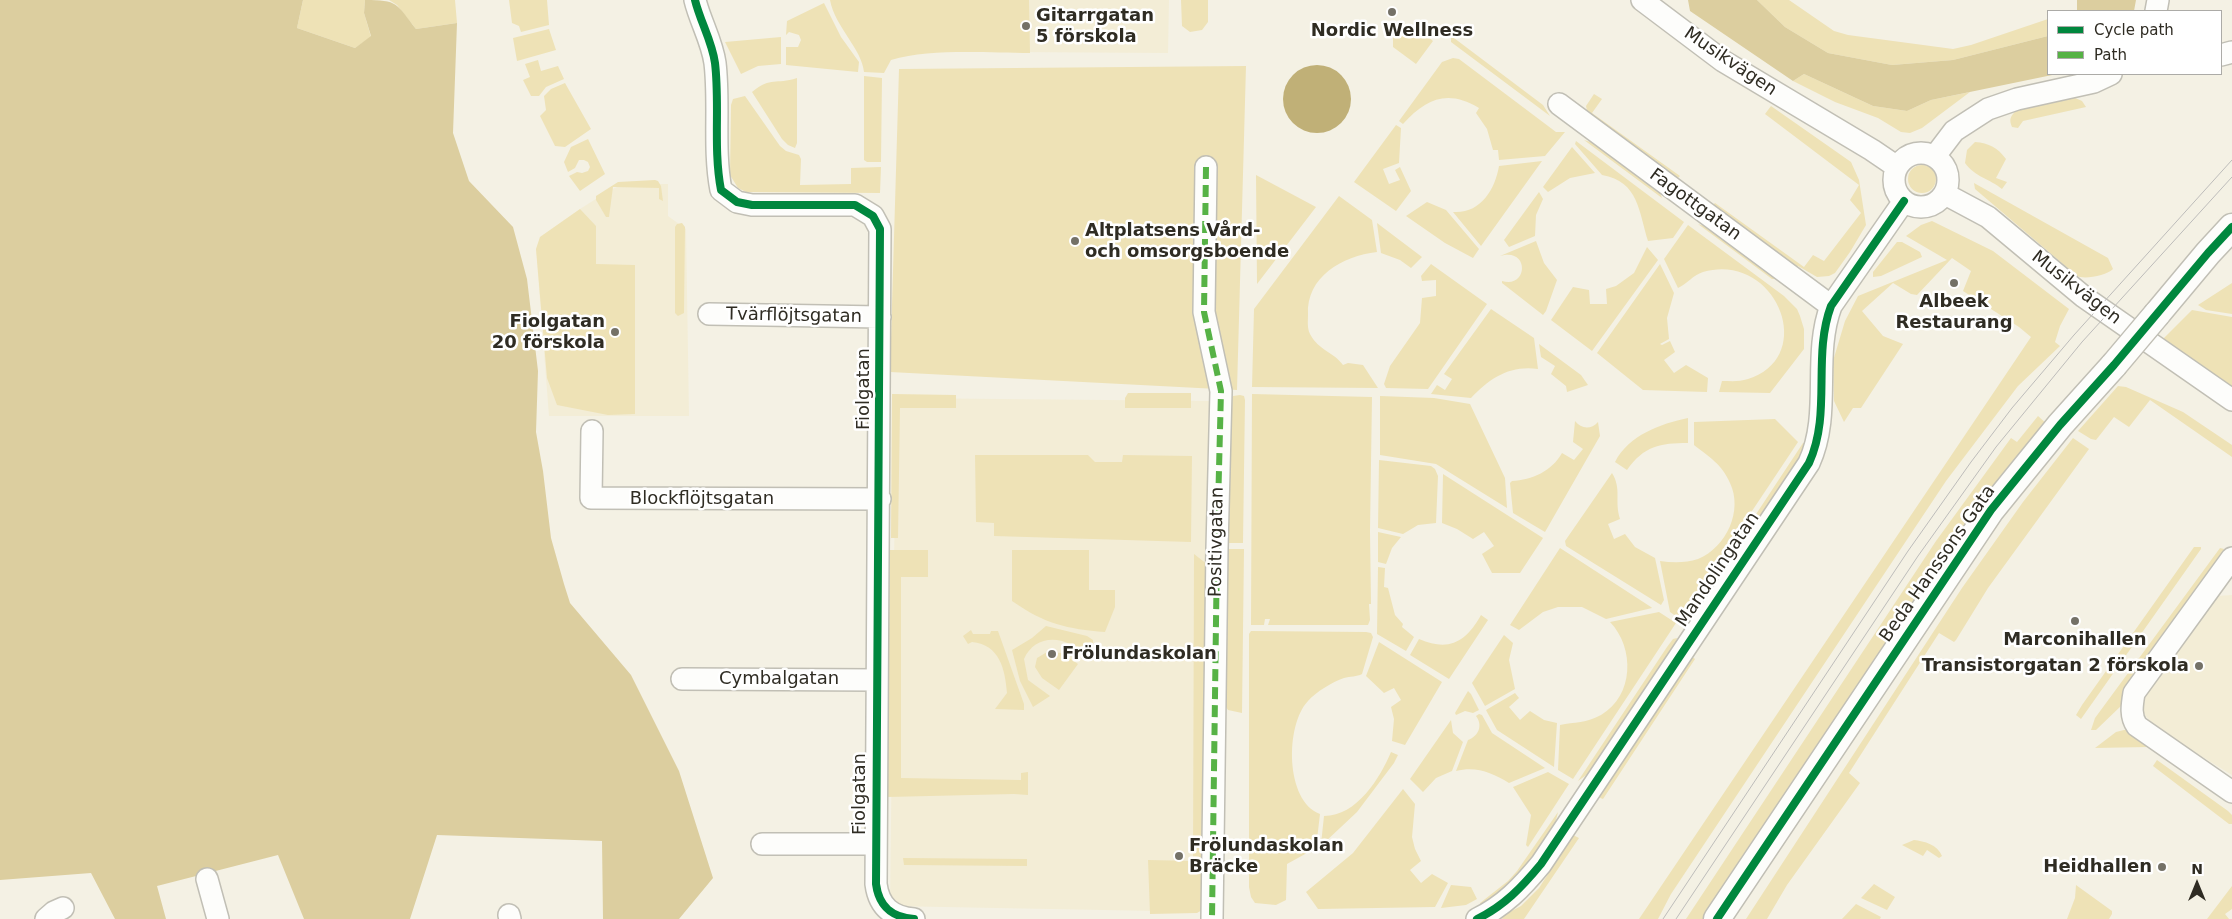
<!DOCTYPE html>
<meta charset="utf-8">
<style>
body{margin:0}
#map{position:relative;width:2232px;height:919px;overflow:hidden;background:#f4f1e4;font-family:"DejaVu Sans",sans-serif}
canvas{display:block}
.legend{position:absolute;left:2047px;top:10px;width:175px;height:65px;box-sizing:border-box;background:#fff;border:1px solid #acaba7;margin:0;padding:6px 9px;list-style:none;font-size:15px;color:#2f2c23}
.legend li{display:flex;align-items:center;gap:10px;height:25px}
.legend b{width:25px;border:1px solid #acaba7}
.north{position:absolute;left:2172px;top:859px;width:50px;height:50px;-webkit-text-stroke:4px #fff;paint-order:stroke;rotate:0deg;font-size:14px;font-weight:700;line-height:20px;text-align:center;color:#2f2c23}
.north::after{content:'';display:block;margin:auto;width:18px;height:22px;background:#2f2c23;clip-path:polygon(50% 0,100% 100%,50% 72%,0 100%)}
</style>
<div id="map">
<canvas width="2232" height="919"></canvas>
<ul class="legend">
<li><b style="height:6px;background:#00873e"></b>Cycle path</li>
<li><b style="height:6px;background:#56b245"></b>Path</li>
</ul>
<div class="north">N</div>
</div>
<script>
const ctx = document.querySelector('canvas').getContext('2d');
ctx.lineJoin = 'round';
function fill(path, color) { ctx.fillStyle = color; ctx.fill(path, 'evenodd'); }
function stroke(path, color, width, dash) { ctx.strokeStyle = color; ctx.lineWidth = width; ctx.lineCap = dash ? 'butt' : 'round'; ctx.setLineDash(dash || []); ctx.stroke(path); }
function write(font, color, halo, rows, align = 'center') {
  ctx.font = font + ' "DejaVu Sans",sans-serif'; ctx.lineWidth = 5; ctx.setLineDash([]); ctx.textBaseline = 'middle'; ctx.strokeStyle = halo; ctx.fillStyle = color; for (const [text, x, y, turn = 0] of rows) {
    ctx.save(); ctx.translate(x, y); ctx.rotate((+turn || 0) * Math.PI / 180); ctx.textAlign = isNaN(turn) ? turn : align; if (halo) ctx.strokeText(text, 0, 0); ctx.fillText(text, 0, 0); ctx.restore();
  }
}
fill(new Path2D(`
 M 882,0 L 1169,0 L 1168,53 L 1008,52 Z
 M 625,184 L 668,184 L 668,216 L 686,229 L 689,416 L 549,416 L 536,249 L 540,237 L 580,209 L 610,190 Z
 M 896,398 L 1211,401 L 1210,912 L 890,906 Z
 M 2232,595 L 2232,775 L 2157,729 L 2144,714 L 2143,698 L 2218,596 Z`), '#f3edd6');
fill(new Path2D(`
 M 303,0 L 365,0 L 364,13 L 371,37 L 355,48 L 297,28 Z
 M 389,0 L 455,0 L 457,23 L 416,29 L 397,5 Z
 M 509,0 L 547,0 L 549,25 L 521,32 L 519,26 L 512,23 Z
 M 830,0 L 1029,0 L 1030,53 C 988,53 931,48 891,60 L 884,73 L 864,72 C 862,49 835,27 830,0 Z
 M 1181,0 L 1208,0 L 1208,22 L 1202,30 L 1190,32 L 1182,26 Z
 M 1757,0 L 1789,0 L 1834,31 L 1848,35 L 1953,49 L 1971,45 L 2048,19 L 2048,36 L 1953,60 L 1892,65 L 1828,53 L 1785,27 Z
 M 824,3 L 841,37 L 859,62 L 858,72 L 786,65 L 786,47 L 798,47 L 801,40 L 799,35 L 789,32 L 786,35 L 787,21 Z
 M 549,29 L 556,50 L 517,61 L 513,38 Z
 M 1393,36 L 1427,36 L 1433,41 L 1416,64 L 1393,47 Z
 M 781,37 L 781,64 L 758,66 L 741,74 L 725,42 Z
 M 1451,38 L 1454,38 L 1543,105 L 1550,116 L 1451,42 Z
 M 1453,58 L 1459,59 L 1556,132 L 1565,132 L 1545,156 L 1499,160 L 1498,150 L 1493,150 L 1487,129 L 1476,113 L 1479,108 C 1447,89 1426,99 1403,124 L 1399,121 L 1442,62 Z
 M 538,60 L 541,71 L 558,66 L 564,79 L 546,87 L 539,96 L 531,96 L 523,80 L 530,77 L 525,64 Z
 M 1246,66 L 1237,390 L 890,372 L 899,69 Z
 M 1804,74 L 1873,106 L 1907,111 L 1931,100 L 1970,92 L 1922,128 L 1910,133 L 1901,132 L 1878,118 L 1835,102 L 1793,81 Z
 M 864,76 L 882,78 L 881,162 L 867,162 L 864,160 Z
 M 797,78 L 797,143 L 795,148 L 788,145 L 782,139 L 752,92 C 772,76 775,85 797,78 Z
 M 565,83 L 591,129 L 565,147 L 555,146 L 540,116 L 546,110 L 544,96 L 551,89 Z
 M 1594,94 L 1602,99 L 1592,113 L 1680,176 L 1675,181 L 1588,115 L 1586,106 Z
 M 745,96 L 780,146 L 786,151 L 799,155 L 801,159 L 800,185 L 851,184 L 851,168 L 881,167 L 880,193 L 746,192 L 738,188 L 730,175 L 731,105 L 733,99 Z
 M 2073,97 L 2082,101 L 2086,107 L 2023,121 L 2018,128 L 2012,127 C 2009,120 2010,116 2016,111 Z
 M 1771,106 L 1851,162 L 1859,180 L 1866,225 L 1850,252 L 1835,273 L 1829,276 L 1817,277 L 1798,266 L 1795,269 L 1711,207 L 1715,203 L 1804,267 L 1813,255 L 1824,261 L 1861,213 L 1850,200 L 1859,185 L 1765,114 Z
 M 1396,125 L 1401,128 L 1399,163 L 1383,169 L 1389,184 L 1400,180 L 1395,170 L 1400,167 L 1411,191 L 1396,211 L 1354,182 Z
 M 588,139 L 605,174 L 580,191 L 569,176 L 577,172 L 582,173 L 588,171 L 590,167 L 588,162 L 584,160 L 579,160 L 575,168 L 568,172 L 564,162 L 571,147 Z
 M 1584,140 L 1597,144 L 1659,190 L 1662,198 Z
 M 1576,141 L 1684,222 L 1673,238 L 1648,241 C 1639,213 1639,181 1602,175 L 1575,144 Z
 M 1975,142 C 1989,143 1998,148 2006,159 L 1996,178 L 2007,182 L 2002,189 C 1990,179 1975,177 1965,163 L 1967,150 Z
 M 1572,147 L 1595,173 L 1570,178 L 1548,192 L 1543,187 Z
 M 1542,161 L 1481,246 L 1453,212 C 1480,214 1495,190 1499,166 Z
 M1908 179a14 14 0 1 1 28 0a14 14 0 1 1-28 0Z
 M 1256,175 L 1316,207 L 1257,284 Z
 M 655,180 L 658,181 L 661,186 L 663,201 L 659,199 L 659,188 L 613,187 L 609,217 L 606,217 L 596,200 L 596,196 L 618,182 Z
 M 1974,183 L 2108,258 L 2113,269 C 2107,275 2085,280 2077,276 L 1975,189 Z
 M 1539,192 L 1543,199 L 1536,215 L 1535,236 L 1509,247 L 1504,240 Z
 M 1339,196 L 1372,220 L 1377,252 C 1342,256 1306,277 1308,315 C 1308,321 1307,328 1310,334 C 1319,351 1334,352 1343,365 L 1348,363 L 1363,365 L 1378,388 L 1252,387 L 1254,309 Z
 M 1427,202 L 1446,210 L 1479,249 L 1473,258 L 1445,243 L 1406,216 Z
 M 580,209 L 596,226 L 596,264 L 635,265 L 635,414 L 608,415 L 557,405 L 547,378 L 536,249 L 540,237 Z
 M 1932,221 L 1993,251 L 2069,309 L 2060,326 L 2055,342 L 2060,346 L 2018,386 L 1946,481 L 1671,894 L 1658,919 L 1639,919 L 2031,337 L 2019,327 L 1963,291 L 1971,271 L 1952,258 L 1917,295 L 1911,294 L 1893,283 L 1862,311 L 1883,336 L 1903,344 L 1861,408 L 1853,408 L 1844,422 L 1834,401 L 1833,361 L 1845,321 L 1858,296 L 1947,260 L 1906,236 L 1921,225 Z
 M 682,223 L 685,227 L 684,313 L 678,316 L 675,313 L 675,227 L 677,224 Z
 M 1377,223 L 1422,257 L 1411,268 L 1400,260 L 1381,253 Z
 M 1698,224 L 1710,228 L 1778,279 L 1772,279 Z
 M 1688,225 L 1784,296 L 1797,309 L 1800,316 L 1804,329 L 1804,349 L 1770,393 L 1719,392 L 1722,381 C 1731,381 1739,382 1748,379 C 1819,357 1776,251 1703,272 C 1693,275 1687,284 1678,288 L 1664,259 Z
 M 1536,241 L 1544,263 L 1557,280 L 1546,311 L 1543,315 L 1502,283 L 1502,281 C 1528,289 1530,247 1500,256 Z
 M 1897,242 L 1902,242 L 1920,252 L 1922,257 L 1881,276 L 1873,277 L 1873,272 Z
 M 1647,247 L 1658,260 L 1592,351 L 1551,320 L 1573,287 L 1589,290 L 1590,304 L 1607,304 L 1606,289 L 1616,286 L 1634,273 Z
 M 1431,264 L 1487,304 L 1428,389 L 1386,388 L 1384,384 L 1390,366 L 1420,323 L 1422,298 L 1436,296 L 1436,280 L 1422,281 L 1421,276 Z
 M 1660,264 L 1674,293 L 1667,318 L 1669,339 L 1660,344 L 1662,345 L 1670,341 L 1675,352 L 1664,360 L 1674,373 L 1686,365 L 1708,378 L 1707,392 L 1643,390 L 1597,353 Z
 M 2232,283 L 2232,314 L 2206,310 L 2198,305 Z
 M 1491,309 L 1534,338 L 1538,369 C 1510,365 1490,378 1471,398 L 1431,394 L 1437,385 L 1445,390 L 1452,379 L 1444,374 Z
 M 2192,310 L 2232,317 L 2232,388 L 2162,340 Z
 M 1539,344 L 1581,375 L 1588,385 L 1567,392 L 1566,386 L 1551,374 L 1555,366 L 1541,357 Z
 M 2118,386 L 2126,387 L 2183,412 L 2232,445 L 2232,457 L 2150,400 L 2129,427 L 2114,417 L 2096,440 L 2091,439 L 2078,431 Z
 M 1128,393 L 1191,393 L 1191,408 L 1125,408 L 1125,398 Z
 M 892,394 L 956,395 L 956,408 L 900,408 L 898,538 L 891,538 Z
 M 1252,394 L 1372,397 L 1370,531 L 1371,604 L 1369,604 L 1370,620 L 1368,625 L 1268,625 L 1270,619 L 1265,619 L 1264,625 L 1251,625 Z
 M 1240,395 L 1244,396 L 1245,400 L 1243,543 L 1223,543 L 1226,473 L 1231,472 L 1231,399 L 1233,396 Z
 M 1380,396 L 1434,398 L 1470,404 L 1505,478 L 1507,508 L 1436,464 L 1380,455 Z
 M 2038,416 L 2047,424 L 1705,919 L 1686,919 L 1936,541 L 2011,438 L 2017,442 Z
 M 1688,418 L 1688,443 C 1660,443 1644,446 1627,470 L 1615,462 C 1629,435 1660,424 1688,418 Z
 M 1775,419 L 1798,442 L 1680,619 L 1670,612 L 1660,561 C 1673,563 1686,563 1698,559 C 1727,547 1743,510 1730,483 C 1722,464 1709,457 1694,445 L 1694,422 Z
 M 1575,421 C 1581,429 1591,430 1598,422 L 1600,436 L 1545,532 L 1513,513 L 1510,483 L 1512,481 C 1532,480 1552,471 1562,453 L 1574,460 L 1583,449 L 1573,442 Z
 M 2073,438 L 2089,449 L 1988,588 L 1956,640 L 1954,642 L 1939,633 L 1849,773 L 1860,783 L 1787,885 L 1767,919 L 1746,919 L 1962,588 L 2023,502 Z
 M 1803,443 L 1806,443 L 1803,452 L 1791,471 L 1707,597 L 1700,599 Z
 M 975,455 L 1088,455 L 1095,462 L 1122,462 L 1123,455 L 1192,456 L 1191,542 L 994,536 L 994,523 L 976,522 Z
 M 1379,460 L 1431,466 L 1435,469 L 1438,476 L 1436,523 L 1418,525 L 1403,534 L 1378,528 Z
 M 1612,473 C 1622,489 1614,501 1620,519 L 1608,524 L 1614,539 L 1625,534 L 1635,547 L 1655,558 L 1664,600 L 1661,605 L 1566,546 L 1565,541 Z
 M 1443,474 L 1543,538 L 1520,573 L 1492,573 L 1482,554 L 1494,546 L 1484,532 L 1473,539 L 1457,529 L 1442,523 Z
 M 1378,532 L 1401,537 L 1392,548 L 1386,564 L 1378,562 Z
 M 2194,547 L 2201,547 L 2201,549 L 2081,719 L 2076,715 L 2082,705 Z
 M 1560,548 L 1651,607 L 1652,608 L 1606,619 L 1582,607 L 1558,607 L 1543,612 L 1519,630 L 1510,625 Z
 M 2220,548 L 2224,549 L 2222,553 L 2132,676 L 2122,705 L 2096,730 L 2091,730 L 2095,718 Z
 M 1225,549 L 1244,549 L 1242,713 L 1228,710 L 1224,704 Z
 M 890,550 L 928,550 L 928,577 L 901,577 L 901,778 L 1021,780 L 1021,773 L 1028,772 L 1028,795 L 1014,794 L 887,797 Z
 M 1012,550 L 1089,550 L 1089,590 L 1115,590 L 1115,607 L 1105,632 C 1067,629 1045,624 1012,601 Z
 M 1194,554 L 1212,568 L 1208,906 L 1197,913 L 1150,914 L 1148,860 L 1193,861 Z
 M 1378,567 L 1385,568 L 1384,587 L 1388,588 L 1395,615 L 1403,624 L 1402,627 L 1414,637 L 1406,651 L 1377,634 Z
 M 1659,612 L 1676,623 L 1573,779 L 1558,770 L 1560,725 C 1574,722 1587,723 1601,715 C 1634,696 1635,648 1610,622 Z
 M 1481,615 L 1488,620 L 1449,679 L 1410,655 L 1419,639 C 1449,652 1466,642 1481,615 Z
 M 1046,626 L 1087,636 L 1093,640 L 1093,646 L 1087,655 C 1081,652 1076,647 1070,644 C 1052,635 1032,640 1024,659 L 1028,680 L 1050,696 L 1033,707 L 1020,681 L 1012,650 L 1032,638 Z
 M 971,630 L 973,634 L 990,634 L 991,631 L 998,631 L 1024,704 L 1024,710 L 995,709 L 1007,693 C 1005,669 1000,645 972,642 L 968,644 L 963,636 Z
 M 1251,631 L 1366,632 L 1371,633 L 1373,637 L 1362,674 C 1357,677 1350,676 1344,678 C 1332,682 1316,692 1308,701 C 1285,725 1285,801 1320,814 L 1316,848 L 1287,864 L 1286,900 L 1276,905 L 1255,903 L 1251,897 L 1249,887 L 1249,634 Z
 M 1504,635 L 1513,643 L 1509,660 L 1515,689 L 1485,706 L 1472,683 Z
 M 1677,638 L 1676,643 L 1592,771 L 1578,781 L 1667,647 L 1673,639 Z
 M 1379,642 L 1442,682 L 1405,745 L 1392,741 L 1394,719 L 1391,707 L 1401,700 L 1394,688 L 1384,693 L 1366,676 Z
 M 1047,652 L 1062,653 L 1078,664 L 1059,690 L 1042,678 L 1035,667 L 1037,658 Z
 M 1690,655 L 1695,659 L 1603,799 L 1598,797 Z
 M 1468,691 L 1471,694 L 1479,710 L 1473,713 L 1465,711 L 1456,715 L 1455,713 Z
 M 1515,693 L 1519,698 L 1509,707 L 1520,720 L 1530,711 L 1544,720 L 1557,723 L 1554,767 L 1497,730 L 1487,712 L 1486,710 Z
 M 1479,714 L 1482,715 L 1492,733 L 1545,768 L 1509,783 C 1492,773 1477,766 1456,771 L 1468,740 C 1479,736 1483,725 1476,716 Z
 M 1451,720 L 1453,733 L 1463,742 L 1452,771 L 1436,778 L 1423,792 L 1410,779 Z
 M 2124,730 L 2127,730 L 2148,745 L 2148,747 L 2095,748 L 2116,732 Z
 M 1391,752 L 1398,755 L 1394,763 L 1357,812 L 1324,843 L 1321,844 L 1324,816 C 1357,816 1380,778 1391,752 Z
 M 2157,760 L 2228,811 L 2232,815 L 2232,824 L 2229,824 L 2153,766 Z
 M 1548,772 L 1569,784 L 1528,847 L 1526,845 L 1531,815 L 1513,787 Z
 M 1403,789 L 1415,804 L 1412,837 L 1415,849 L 1421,861 L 1410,870 L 1421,883 L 1432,874 L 1448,883 L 1435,907 L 1318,909 L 1306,892 L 1353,853 Z
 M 1558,812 L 1555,824 L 1519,877 L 1481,907 L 1480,903 L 1508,881 L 1517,871 Z
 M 1573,835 L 1579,838 L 1524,919 L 1502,919 L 1504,915 L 1521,906 L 1539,888 Z
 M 1914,840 C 1924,841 1938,845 1942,856 L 1939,858 L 1927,850 L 1923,856 L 1902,845 Z
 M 903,858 L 1027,859 L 1027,866 L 904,865 Z
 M 1874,884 L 1895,897 L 1887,910 L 1861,898 Z
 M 1451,885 L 1471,887 L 1477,899 L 1466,905 L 1441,908 Z
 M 2076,885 L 2112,911 L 2112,914 L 2109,919 L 2067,919 L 2075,898 Z
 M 2232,886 L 2232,909 L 2225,914 L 2229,919 L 2207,919 Z
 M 1856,904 L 1881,917 L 1880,919 L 1842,919 Z`), '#eee2b6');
fill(new Path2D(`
 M 0,0 L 303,0 L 297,28 L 355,48 L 371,36 L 364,13 L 365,0 C 398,0 396,3 416,29 L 457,23 L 453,133 L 469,181 L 513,227 L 527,279 L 538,371 L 536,432 L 543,471 L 551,538 L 564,584 L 570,603 L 631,675 L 679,771 L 713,878 L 679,919 L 603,919 L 602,841 L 437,835 L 410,919 L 304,919 L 278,855 L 157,886 L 166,919 L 115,919 L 91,873 L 0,880 Z
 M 1688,0 L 1757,0 L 1785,27 L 1828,53 L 1892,65 L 1953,60 L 2048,36 L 2048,74 L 2057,74 L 1931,100 L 1907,111 L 1873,106 L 1804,74 L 1793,81 L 1690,11 Z
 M 2077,0 L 2136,0 L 2134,11 L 2077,11 Z`), '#dcce9f');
fill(new Path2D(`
 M1283 99a34 34 0 1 1 68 0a34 34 0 1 1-68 0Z`), '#c0b077');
const minor = new Path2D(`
 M 695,0 C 700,21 712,41 715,63 C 720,105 713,148 721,190 L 737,202 L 752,205 L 855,205 L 873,216 L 880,229 L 876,884 C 879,907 892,917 914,919
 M 1642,0 L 1723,61 L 1872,150 L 1897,167
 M 2156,11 L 2158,0
 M 2221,55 L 2232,52
 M 1559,104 L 1831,306
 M1894 180a27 27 0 1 1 54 0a27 27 0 1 1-54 0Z
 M 1935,156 L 1954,131 L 1988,109 L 2017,99 L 2094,82 L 2111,74
 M 1206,167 L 1204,312 L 1221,391 L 1217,548 L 1212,919
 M 1945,194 L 1988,217 L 2084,297 L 2232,400
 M 709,314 L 880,317
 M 592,431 L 591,498 L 880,499
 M 2232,558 L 2134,693 C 2132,705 2130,716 2137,726 L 2232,792
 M 682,679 L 877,680
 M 762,844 L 875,844
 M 207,879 L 218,919
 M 509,915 L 510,919
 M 46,919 L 54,912 L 63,908
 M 1477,919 C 1504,906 1522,887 1541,864 L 1809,463 C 1832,413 1812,357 1831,306 L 1904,201`);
const tertiary = new Path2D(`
 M 2157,314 L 2208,253 L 2232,227
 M 1717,919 L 1991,510 L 2060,425 L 2114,365`);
stroke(minor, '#c1bfb5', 24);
stroke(tertiary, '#c1bfb5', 29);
stroke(minor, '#fdfdfb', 21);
stroke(tertiary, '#fdfdfb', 26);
stroke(new Path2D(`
 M 1663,919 L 1908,551 L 1971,462 L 2012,408 L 2074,335 L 2232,160
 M 1676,919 L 1918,556 L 1996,447 L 2082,342 L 2232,177`), '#bdbcba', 1);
const tertiaryBridge = new Path2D(`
 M 2114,365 L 2157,314`);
stroke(tertiaryBridge, '#c1bfb5', 29, []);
stroke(tertiaryBridge, '#fdfdfb', 26);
stroke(new Path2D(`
 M 1206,167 L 1204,312 L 1221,391 L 1217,548 L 1212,919`), '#56b245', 6, [12, 6]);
stroke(new Path2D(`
 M 695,0 C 700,21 712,41 715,63 C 720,105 713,148 721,190 L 737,202 L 752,205 L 855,205 L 873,216 L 880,229 L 876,884 C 879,907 892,917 914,919
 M 1477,919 C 1504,906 1522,887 1541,864 L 1809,463 C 1832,413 1812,357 1831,306 L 1904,201
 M 1717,919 L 1991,510 L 2060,425 L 2114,365 L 2208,253 L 2232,227`), '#00873e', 8);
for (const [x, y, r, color] of [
 [1392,12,5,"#747167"],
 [1026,26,5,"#747167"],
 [1075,241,5,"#747167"],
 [1954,283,5,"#747167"],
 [615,332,5,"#747167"],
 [2075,621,5,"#747167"],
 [1052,654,5,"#747167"],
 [2199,666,5,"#747167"],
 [1179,856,5,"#747167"],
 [2162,867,5,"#747167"]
]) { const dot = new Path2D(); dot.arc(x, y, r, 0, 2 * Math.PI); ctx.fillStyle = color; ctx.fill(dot); stroke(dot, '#fff', 2); }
write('bold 18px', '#2f2c23', '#fff', [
 ["Gitarrgatan",1036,16],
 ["5 förskola",1036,37],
 ["Nordic Wellness",1392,31,"center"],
 ["Altplatsens Vård-",1085,231],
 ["och omsorgsboende",1085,252],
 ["Albeek",1954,302,"center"],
 ["Restaurang",1954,323,"center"],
 ["Fiolgatan",605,322,"right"],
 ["20 förskola",605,343,"right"],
 ["Marconihallen",2075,640,"center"],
 ["Frölundaskolan",1062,654],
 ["Transistorgatan 2 förskola",2189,666,"right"],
 ["Frölundaskolan",1189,846],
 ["Bräcke",1189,867],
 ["Heidhallen",2152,867,"right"]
], 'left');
write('18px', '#2f2c23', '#fff', [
 ["Musikvägen",1730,62,34],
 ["Fagottgatan",1695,205,36],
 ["Musikvägen",2076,288,38],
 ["Tvärflöjtsgatan",794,316,1],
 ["Fiolgatan",864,389,-90],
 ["Blockflöjtsgatan",702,499],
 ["Positivgatan",1217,542,-89],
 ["Beda Hanssons Gata",1938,564,-55],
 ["Mandolingatan",1718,570,-56],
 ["Cymbalgatan",779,679],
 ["Fiolgatan",860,794,-90]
]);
</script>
